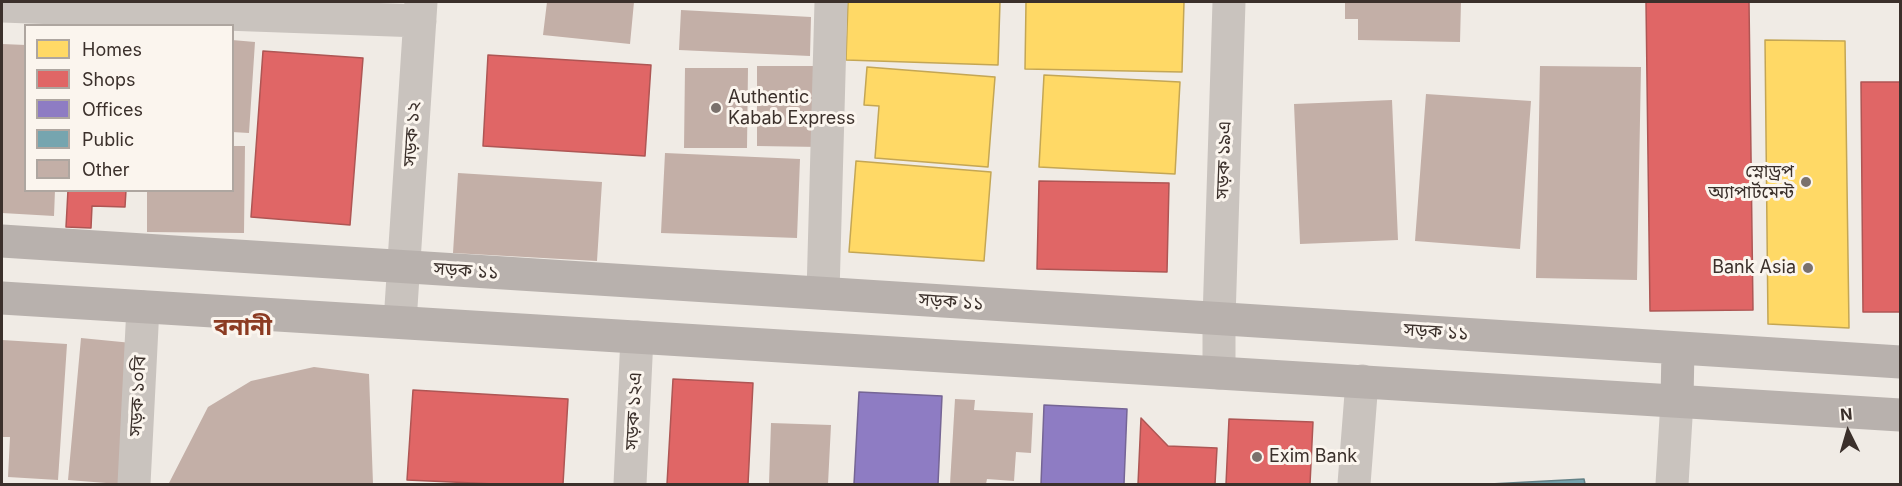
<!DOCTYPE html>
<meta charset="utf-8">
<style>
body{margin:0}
#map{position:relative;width:1902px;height:486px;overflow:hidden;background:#f0ebe5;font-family:Inter,sans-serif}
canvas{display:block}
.frame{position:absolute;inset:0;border:3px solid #3b302b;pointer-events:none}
.legend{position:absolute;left:24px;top:24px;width:210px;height:168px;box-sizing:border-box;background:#fbf5ee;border:2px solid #aea6a0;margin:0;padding:8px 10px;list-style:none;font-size:18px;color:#3b302b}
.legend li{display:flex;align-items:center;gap:12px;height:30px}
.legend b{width:30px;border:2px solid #aea6a0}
.north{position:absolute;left:1818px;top:402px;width:60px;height:60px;-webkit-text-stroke:4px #fbf5ee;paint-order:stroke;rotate:355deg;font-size:16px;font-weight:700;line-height:24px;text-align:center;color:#3b302b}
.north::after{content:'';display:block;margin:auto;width:21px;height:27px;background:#3b302b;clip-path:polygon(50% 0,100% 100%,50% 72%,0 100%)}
</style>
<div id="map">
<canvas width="1902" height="486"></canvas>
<div class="frame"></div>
<ul class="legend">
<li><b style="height:16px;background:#ffd966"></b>Homes</li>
<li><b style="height:16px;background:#e06666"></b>Shops</li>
<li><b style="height:16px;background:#8e7cc3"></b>Offices</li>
<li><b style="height:16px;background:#76a5af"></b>Public</li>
<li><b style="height:16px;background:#c3afa7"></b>Other</li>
</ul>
<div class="north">N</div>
</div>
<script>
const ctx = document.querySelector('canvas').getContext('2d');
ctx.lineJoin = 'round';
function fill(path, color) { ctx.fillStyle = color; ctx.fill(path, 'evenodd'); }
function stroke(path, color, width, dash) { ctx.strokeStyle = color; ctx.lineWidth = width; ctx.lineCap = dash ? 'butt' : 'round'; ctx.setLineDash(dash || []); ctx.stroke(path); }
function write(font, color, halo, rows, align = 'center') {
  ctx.font = font + ' Inter,"Noto Sans Bengali",sans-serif'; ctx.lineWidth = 6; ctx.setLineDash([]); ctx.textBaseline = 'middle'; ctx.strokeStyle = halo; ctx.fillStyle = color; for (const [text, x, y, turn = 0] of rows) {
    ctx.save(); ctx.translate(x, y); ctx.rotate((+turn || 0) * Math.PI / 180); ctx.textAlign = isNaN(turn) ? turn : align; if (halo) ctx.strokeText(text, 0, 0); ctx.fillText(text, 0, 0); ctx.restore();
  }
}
const homes = new Path2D(`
 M 848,2 L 1000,2 L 998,65 L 846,60 Z
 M 1026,2 L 1184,2 L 1182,72 L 1025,69 Z
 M 1765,40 L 1845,41 L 1849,328 L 1768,324 Z
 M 867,67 L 995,77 L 988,167 L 875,158 L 879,106 L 864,105 Z
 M 1044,75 L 1180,82 L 1175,174 L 1039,167 Z
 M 856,161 L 991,172 L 984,261 L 849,252 Z`);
fill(homes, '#ffd966');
stroke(homes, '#c4a654', 1.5);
const shops = new Path2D(`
 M 1646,2 L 1749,2 L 1753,310 L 1650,311 Z
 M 263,51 L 363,58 L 350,225 L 251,217 Z
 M 488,55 L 651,65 L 645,156 L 483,146 Z
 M 1861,82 L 1900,82 L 1900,312 L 1863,312 Z
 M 1039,181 L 1169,183 L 1167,272 L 1037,269 Z
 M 68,190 L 126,190 L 125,207 L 92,206 L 91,228 L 66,227 Z
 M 673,379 L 753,383 L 748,484 L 667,484 Z
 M 413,390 L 568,399 L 563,484 L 495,484 L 407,480 Z
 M 1141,418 L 1168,446 L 1217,448 L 1215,484 L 1138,484 Z
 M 1229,419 L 1313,422 L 1310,484 L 1226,484 Z`);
fill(shops, '#e06666');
stroke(shops, '#ae5654', 1.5);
const offices = new Path2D(`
 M 859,392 L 942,396 L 938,484 L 854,484 Z
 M 1044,405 L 1127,409 L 1124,484 L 1041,484 Z`);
fill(offices, '#8e7cc3');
stroke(offices, '#756595', 1.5);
const public = new Path2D(`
 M 1584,479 L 1585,484 L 1490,484 Z`);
fill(public, '#76a5af');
stroke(public, '#648287', 1.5);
fill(new Path2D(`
 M 547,2 L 634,2 L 630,44 L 543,35 Z
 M 1345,2 L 1461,2 L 1460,42 L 1358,40 L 1358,19 L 1345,19 Z
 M 681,10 L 811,17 L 810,56 L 679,50 Z
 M 232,40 L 255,42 L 249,133 L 232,132 Z
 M 2,44 L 26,45 L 26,190 L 55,190 L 54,216 L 2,213 Z
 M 757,66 L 820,66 L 820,147 L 757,146 Z
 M 1540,66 L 1641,67 L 1637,280 L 1536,278 Z
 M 685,68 L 748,68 L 747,148 L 684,148 Z
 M 1426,94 L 1531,101 L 1520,249 L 1415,241 Z
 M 1392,100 L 1398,240 L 1300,244 L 1294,104 Z
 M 232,146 L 245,146 L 244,233 L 147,232 L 147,190 L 232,190 Z
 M 665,153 L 800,159 L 797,238 L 661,233 Z
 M 458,173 L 602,182 L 597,261 L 453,253 Z
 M 81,338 L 132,343 L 119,484 L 68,480 Z
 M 2,340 L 67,344 L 58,480 L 8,477 L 10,437 L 2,437 Z
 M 314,367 L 369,374 L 373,484 L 169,483 L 208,407 L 251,381 Z
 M 955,399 L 975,400 L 974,410 L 1033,413 L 1031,453 L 1016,452 L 1014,481 L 987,479 L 986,484 L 950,484 Z
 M 771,423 L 831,425 L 828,484 L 769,484 Z`), '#c3afa7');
stroke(new Path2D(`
 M 2,6 L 420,21
 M 823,293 L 831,2
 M 400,322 L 421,2
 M 1219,373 L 1219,319 L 1229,2
 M 134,484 L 143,307
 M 630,484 L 637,337
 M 1354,484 L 1362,381
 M 1672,484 L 1677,401`), '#c9c3be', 33);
stroke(new Path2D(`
 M 2,241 L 1900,362
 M 2,298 L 1900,415
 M 1677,401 L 1678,348`), '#b8b1ad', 33);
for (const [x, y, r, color] of [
 [716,108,6,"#7a716c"],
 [1806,182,6,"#7a716c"],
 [1808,268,6,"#7a716c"],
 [1257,457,6,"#7a716c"]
]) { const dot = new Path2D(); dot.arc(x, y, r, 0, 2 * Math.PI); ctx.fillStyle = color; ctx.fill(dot); stroke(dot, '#fbf5ee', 2); }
write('18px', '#3b302b', '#fbf5ee', [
 ["Authentic",728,98],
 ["Kabab Express",728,119],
 ["স্নোড্রপ",1794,172,"right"],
 ["অ্যাপার্টমেন্ট",1794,193,"right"],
 ["Bank Asia",1796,268,"right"],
 ["Exim Bank",1269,457]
], 'left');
write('18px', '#3b302b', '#fbf5ee', [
 ["সড়ক ১২",412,134,-86],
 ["সড়ক ১৯এ",1224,160,-88],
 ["সড়ক ১১",466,271,4],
 ["সড়ক ১১",951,302,4],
 ["সড়ক ১১",1436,332,4],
 ["সড়ক ১০বি",138,396,-87],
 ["সড়ক ১২এ",634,411,-87]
]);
write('bold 24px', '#8c3b22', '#fbf5ee', [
 ["বনানী",243,328]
]);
</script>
